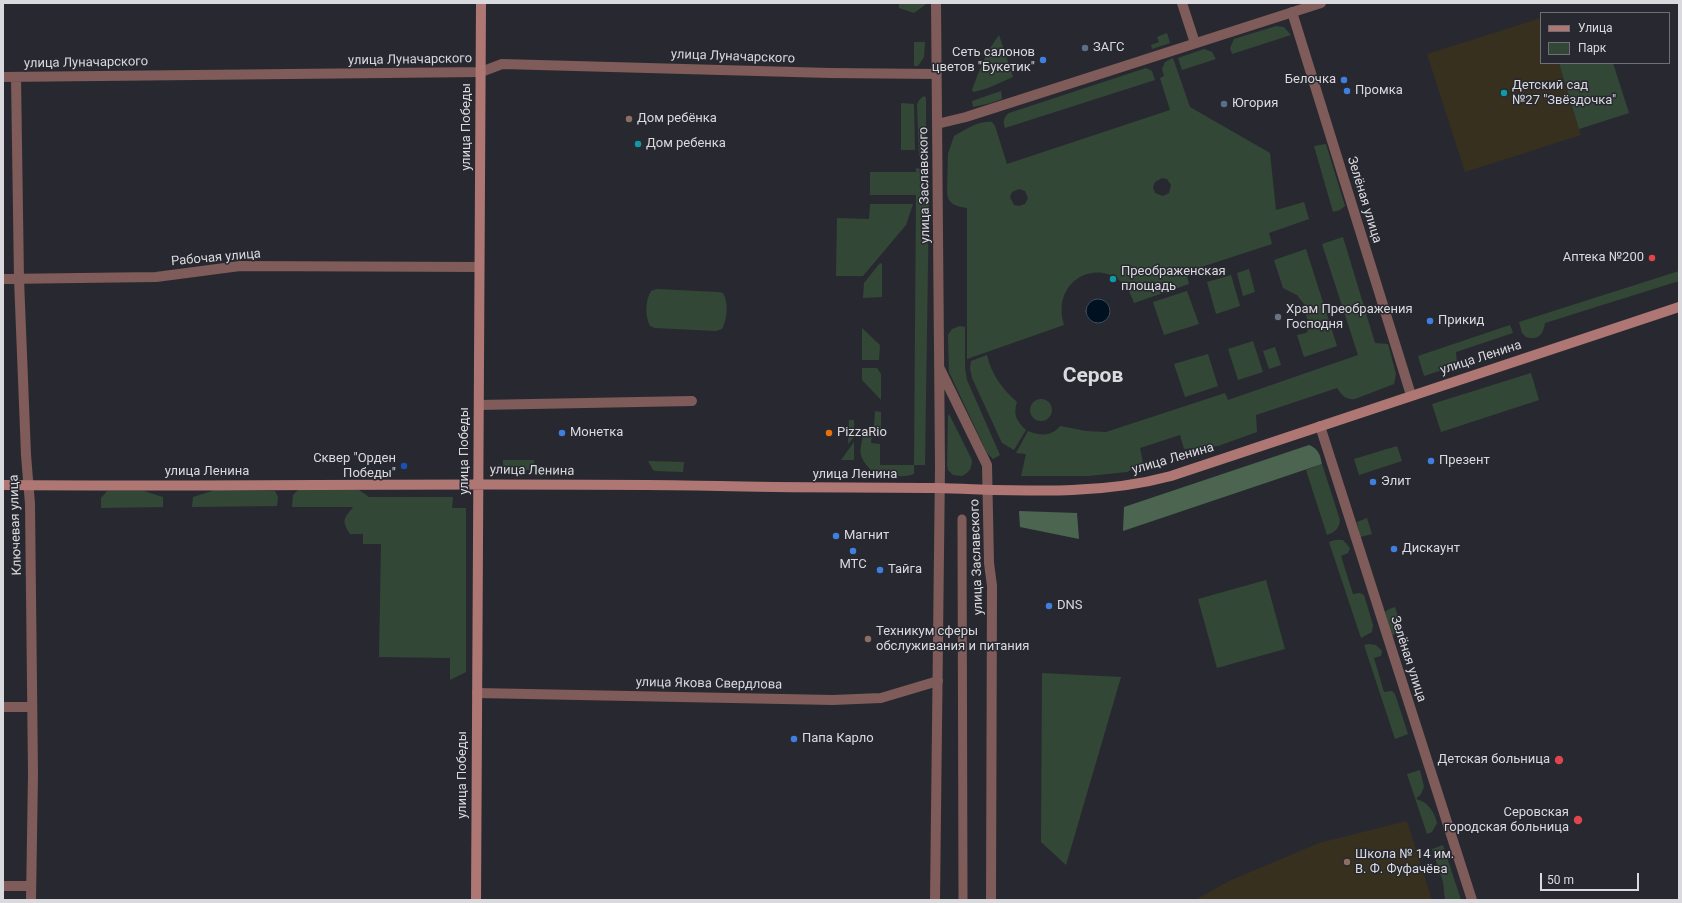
<!DOCTYPE html>
<meta charset="utf-8">
<style>
body{margin:0}
#map{position:relative;width:1682px;height:903px;overflow:hidden;background:#282930;font-family:Roboto,sans-serif}
canvas{display:block}
.frame{position:absolute;inset:0;border:4px solid #d9d9de;pointer-events:none}
.legend{position:absolute;left:1540px;top:12px;width:130px;height:52px;box-sizing:border-box;background:#282930;border:1px solid #6f6f76;margin:0;padding:5px 7px;list-style:none;font-size:12px;color:#d9d9de}
.legend li{display:flex;align-items:center;gap:8px;height:20px}
.legend b{width:20px;border:1px solid #6f6f76}
.scale{position:absolute;left:1540px;top:873px;width:99px;height:18px;box-sizing:border-box;border:2px solid #d9d9de;border-top:0;padding-left:5px;font-size:12px;line-height:14px;white-space:nowrap;color:#d9d9de;-webkit-text-stroke:3px #282930;paint-order:stroke}
</style>
<div id="map">
<canvas width="1682" height="903"></canvas>
<div class="frame"></div>
<ul class="legend">
<li><b style="height:5px;background:#af7774"></b>Улица</li>
<li><b style="height:11px;background:#334736"></b>Парк</li>
</ul>
<div class="scale">50 m</div>
</div>
<script>
const ctx = document.querySelector('canvas').getContext('2d');
ctx.lineJoin = 'round';
function fill(path, color) { ctx.fillStyle = color; ctx.fill(path, 'evenodd'); }
function stroke(path, color, width, dash) { ctx.strokeStyle = color; ctx.lineWidth = width; ctx.lineCap = dash ? 'butt' : 'round'; ctx.setLineDash(dash || []); ctx.stroke(path); }
function write(font, color, halo, rows, align = 'center') {
  ctx.font = font + ' Roboto,sans-serif'; ctx.lineWidth = 3; ctx.setLineDash([]); ctx.textBaseline = 'middle'; ctx.strokeStyle = halo; ctx.fillStyle = color; for (const [text, x, y, turn = 0] of rows) {
    ctx.save(); ctx.translate(x, y); ctx.rotate((+turn || 0) * Math.PI / 180); ctx.textAlign = isNaN(turn) ? turn : align; if (halo) ctx.strokeText(text, 0, 0); ctx.fillText(text, 0, 0); ctx.restore();
  }
}
fill(new Path2D(`
 M 1541,18 L 1541,63 L 1559,63 L 1581,135 L 1465,172 L 1427,54 Z
 M 1407,821 L 1432,900 L 1195,900 L 1229,881 L 1319,843 Z`), '#37301f');
fill(new Path2D(`
 M 899,3 L 925,3 L 925,5 L 914,13 L 899,8 Z
 M 1276,26 L 1284,27 L 1291,35 L 1232,54 L 1230,48 L 1234,39 Z
 M 1167,33 L 1170,43 L 1152,49 L 1151,45 L 1159,42 L 1157,37 Z
 M 999,35 L 1013,77 L 988,88 L 974,92 L 972,90 C 979,71 986,52 999,35 Z
 M 914,42 L 925,42 L 924,57 L 918,66 L 914,66 Z
 M 1204,49 L 1212,52 L 1216,59 L 1182,70 L 1178,58 Z
 M 1173,58 L 1190,107 L 1270,153 L 1276,210 L 1304,202 L 1309,219 L 1269,233 L 1272,244 L 1186,272 L 1189,284 L 1134,303 C 1117,250 1048,272 1064,325 L 967,359 L 967,208 C 956,206 948,205 947,192 L 948,154 L 954,136 C 965,130 979,120 992,122 L 995,126 L 1007,164 L 1170,110 L 1160,78 L 1164,76 L 1162,69 L 1165,62 ZM 1162,178 L 1167,179 L 1171,185 L 1169,193 L 1163,196 L 1155,193 L 1153,187 L 1155,182 ZM 1019,189 L 1025,191 L 1028,198 L 1025,204 L 1019,206 L 1014,205 L 1010,197 L 1012,192 Z
 M 1559,63 L 1613,63 L 1629,113 L 1579,129 Z
 M 1146,68 L 1152,71 L 1155,80 L 1005,128 C 1003,122 1003,118 1009,113 Z
 M 1001,91 L 1002,99 L 991,103 L 973,107 L 972,101 Z
 M 924,96 L 926,98 L 926,144 L 923,153 L 919,156 L 917,105 L 919,100 Z
 M 901,103 L 914,104 L 915,150 L 901,150 Z
 M 1326,144 L 1345,206 L 1340,210 L 1333,212 L 1314,146 Z
 M 916,168 L 921,169 L 927,177 L 929,197 L 925,465 L 914,465 L 914,474 C 907,477 900,476 892,476 C 880,476 879,477 870,469 C 857,455 860,450 864,432 L 869,432 L 870,426 L 874,426 L 875,411 L 881,412 L 881,434 L 872,434 L 871,443 L 880,444 L 880,465 L 914,465 L 916,195 L 870,195 L 870,172 L 916,172 Z
 M 870,204 L 913,204 L 906,225 L 863,276 L 836,276 L 837,218 L 869,219 Z
 M 1343,237 L 1375,343 L 1388,344 L 1396,374 L 1394,384 L 1355,399 C 1345,400 1342,395 1337,388 L 1256,415 L 1257,432 L 1218,446 L 1184,449 L 1180,435 L 1140,448 L 1143,463 L 1127,472 L 1088,476 L 1021,476 L 1026,454 L 1016,453 L 1028,431 C 1040,436 1051,437 1060,426 L 1086,431 L 1106,432 L 1225,393 L 1228,400 L 1358,355 L 1322,244 Z
 M 1306,249 L 1337,346 L 1304,357 L 1297,335 L 1306,333 L 1308,331 L 1305,325 L 1308,321 L 1305,312 L 1307,308 L 1297,295 L 1283,288 L 1274,260 Z
 M 880,263 L 882,264 L 882,297 L 863,298 L 864,283 Z
 M 1249,269 L 1255,292 L 1243,296 L 1237,273 Z
 M 1679,271 L 1679,281 L 1545,323 C 1543,334 1539,341 1526,337 L 1522,333 L 1519,322 Z
 M 1231,275 L 1240,306 L 1216,314 L 1207,282 Z
 M 657,289 L 718,292 L 723,293 C 729,303 727,320 722,329 L 716,331 L 655,328 L 650,326 C 645,316 645,301 651,291 Z
 M 1187,291 L 1199,324 L 1164,335 L 1153,302 Z
 M 1510,325 L 1513,333 L 1456,352 L 1457,365 L 1424,376 L 1418,356 Z
 M 960,326 L 965,327 L 965,368 L 967,380 L 1000,455 L 993,459 L 987,453 L 949,372 L 948,335 L 952,329 Z
 M 862,328 L 880,345 L 879,360 L 862,360 Z
 M 1253,341 L 1263,372 L 1238,380 L 1228,349 Z
 M 1275,347 L 1281,365 L 1269,369 L 1263,351 Z
 M 1208,354 L 1218,386 L 1185,397 L 1174,364 Z
 M 987,355 C 991,374 1003,390 1017,402 C 1013,414 1016,421 1026,430 L 1014,450 L 1002,443 L 972,378 L 970,368 L 971,361 Z
 M 862,368 L 877,368 L 881,374 L 881,400 L 862,380 Z
 M 1531,373 L 1539,400 L 1441,432 L 1432,404 Z
 M1030 410a11 11 0 1 1 22 0a11 11 0 1 1-22 0Z
 M 949,414 L 972,460 C 972,468 969,473 962,476 L 953,475 L 948,470 L 947,466 L 948,416 Z
 M 849,420 L 854,420 L 854,437 L 848,444 Z
 M 854,442 L 854,460 L 841,460 Z
 M 1397,446 L 1402,461 L 1359,475 L 1354,459 Z
 M 503,460 L 534,460 L 534,466 L 531,470 L 503,469 Z
 M 648,461 L 684,462 L 683,472 L 656,471 L 653,470 Z
 M 1322,464 L 1340,520 C 1339,529 1335,532 1327,535 L 1306,470 Z
 M 215,490 L 275,491 L 278,497 L 277,506 L 192,507 L 193,497 Z
 M 298,490 L 359,490 L 369,497 L 453,497 L 452,508 L 466,508 L 466,672 L 450,680 L 450,658 L 379,657 L 381,544 L 363,544 L 363,534 L 350,534 C 341,520 344,519 353,507 L 292,507 L 293,495 Z
 M 107,491 L 144,491 L 163,497 L 163,507 L 101,508 L 101,498 Z
 M 1367,518 L 1372,534 L 1360,537 L 1357,522 Z
 M 1335,540 L 1343,540 L 1350,548 L 1348,553 L 1341,556 L 1353,594 L 1360,593 L 1364,595 L 1373,625 L 1372,632 L 1361,638 L 1329,542 Z
 M 1266,580 L 1285,649 L 1217,668 L 1198,599 Z
 M 1395,607 L 1403,632 L 1392,635 L 1385,612 L 1389,609 Z
 M 1369,644 L 1376,645 L 1382,651 L 1381,656 L 1374,658 L 1384,692 L 1392,691 L 1395,694 L 1408,734 L 1395,739 L 1364,645 Z
 M 1042,673 L 1121,677 L 1066,865 L 1041,842 Z
 M 1420,770 L 1424,787 L 1421,794 L 1416,799 C 1428,802 1434,811 1437,823 L 1432,832 L 1427,834 L 1407,774 Z
 M 1443,845 L 1461,900 L 1445,900 L 1443,882 L 1432,849 Z`), '#334736');
fill(new Path2D(`
 M 1309,445 C 1319,449 1320,455 1322,464 L 1123,531 L 1124,507 Z
 M 1019,511 L 1077,513 L 1079,539 L 1020,527 Z`), '#4c6550');
const water = new Path2D(`
 M1086 311a12 12 0 1 1 24 0a12 12 0 1 1-24 0Z`);
fill(water, '#001121');
stroke(water, '#414d5a', 1);
stroke(new Path2D(`
 M 962,519 L 963,900`), '#7f5b59', 9);
stroke(new Path2D(`
 M 1182,3 L 1195,43
 M 1292,12 L 1411,395
 M 3,77 L 481,72 L 502,64 L 830,73 L 936,74
 M 16,77 L 19,279 L 26,455 L 30,504 L 33,774 L 31,900
 M 3,279 L 156,277 L 240,266 L 479,267
 M 479,405 L 692,401
 M 477,693 L 833,700 L 881,698 L 938,681
 M 3,707 L 31,707
 M 3,886 L 31,886`), '#7f5b59', 10);
stroke(new Path2D(`
 M 937,124 L 966,117 L 1321,3
 M 940,369 L 987,465 L 989,563 L 992,586 L 991,900
 M 1320,426 L 1472,900
 M 935,900 L 940,466 L 936,3`), '#7f5b59', 10);
stroke(new Path2D(`
 M 3,485 C 242,487 481,482 720,486 C 792,488 865,487 937,488 C 1016,490 1093,497 1171,476 L 1679,307
 M 476,900 L 481,3`), '#af7774', 10);
for (const [x, y, r, color] of [
 [1085,48,4,"#5c6f8a"],
 [1043,60,4,"#3f7fe0"],
 [1344,80,4,"#3f7fe0"],
 [1347,91,4,"#3f7fe0"],
 [1504,93,4,"#0f9aa8"],
 [1224,104,4,"#5c6f8a"],
 [629,119,4,"#8d6e63"],
 [638,144,4,"#0f9aa8"],
 [1652,258,4,"#e0444e"],
 [1113,279,4,"#0f9aa8"],
 [1278,317,4,"#6b7280"],
 [1430,321,4,"#3f7fe0"],
 [562,433,4,"#3f7fe0"],
 [829,433,4,"#e8710a"],
 [1431,461,4,"#3f7fe0"],
 [404,466,4,"#1a4fb4"],
 [1373,482,4,"#3f7fe0"],
 [836,536,4,"#3f7fe0"],
 [1394,549,4,"#3f7fe0"],
 [853,551,4,"#3f7fe0"],
 [880,570,4,"#3f7fe0"],
 [1049,606,4,"#3f7fe0"],
 [868,639,4,"#8d6e63"],
 [794,739,4,"#3f7fe0"],
 [1559,760,5,"#e0444e"],
 [1578,820,5,"#e0444e"],
 [1347,862,4,"#8d6e63"]
]) { const dot = new Path2D(); dot.arc(x, y, r, 0, 2 * Math.PI); ctx.fillStyle = color; ctx.fill(dot); stroke(dot, '#282930', 1.5); }
write('13px', '#d9d9de', '#282930', [
 ["ЗАГС",1093,48],
 ["Сеть салонов",1035,53,"right"],
 ["цветов \"Букетик\"",1035,68,"right"],
 ["Белочка",1336,80,"right"],
 ["Детский сад",1512,86],
 ["№27 \"Звёздочка\"",1512,101],
 ["Промка",1355,91],
 ["Югория",1232,104],
 ["Дом ребёнка",637,119],
 ["Дом ребенка",646,144],
 ["Аптека №200",1644,258,"right"],
 ["Преображенская",1121,272],
 ["площадь",1121,287],
 ["Храм Преображения",1286,310],
 ["Господня",1286,325],
 ["Прикид",1438,321],
 ["Монетка",570,433],
 ["PizzaRio",837,433],
 ["Сквер \"Орден",396,459,"right"],
 ["Победы\"",396,474,"right"],
 ["Презент",1439,461],
 ["Элит",1381,482],
 ["Магнит",844,536],
 ["Дискаунт",1402,549],
 ["МТС",853,565,"center"],
 ["Тайга",888,570],
 ["DNS",1057,606],
 ["Техникум сферы",876,632],
 ["обслуживания и питания",876,647],
 ["Папа Карло",802,739],
 ["Детская больница",1550,760,"right"],
 ["Серовская",1569,813,"right"],
 ["городская больница",1569,828,"right"],
 ["Школа № 14 им.",1355,855],
 ["В. Ф. Фуфачёва",1355,870]
], 'left');
write('13px', '#d9d9de', '#282930', [
 ["улица Луначарского",733,57,2],
 ["улица Луначарского",410,60,-1],
 ["улица Луначарского",86,63,-1],
 ["улица Победы",467,127,-90],
 ["улица Заславского",925,185,-91],
 ["Зелёная улица",1364,200,73],
 ["Рабочая улица",216,258,-5],
 ["улица Ленина",1481,358,-18],
 ["улица Победы",465,451,-90],
 ["улица Ленина",1173,459,-16],
 ["улица Ленина",532,471,1],
 ["улица Ленина",207,472],
 ["улица Ленина",855,475],
 ["Ключевая улица",16,525,-92],
 ["улица Заславского",977,557,-92],
 ["Зелёная улица",1408,659,72],
 ["улица Якова Свердлова",709,684,1],
 ["улица Победы",463,775,-90]
]);
write('bold 21px', '#d9d9de', '#282930', [
 ["Серов",1093,377]
]);
</script>
